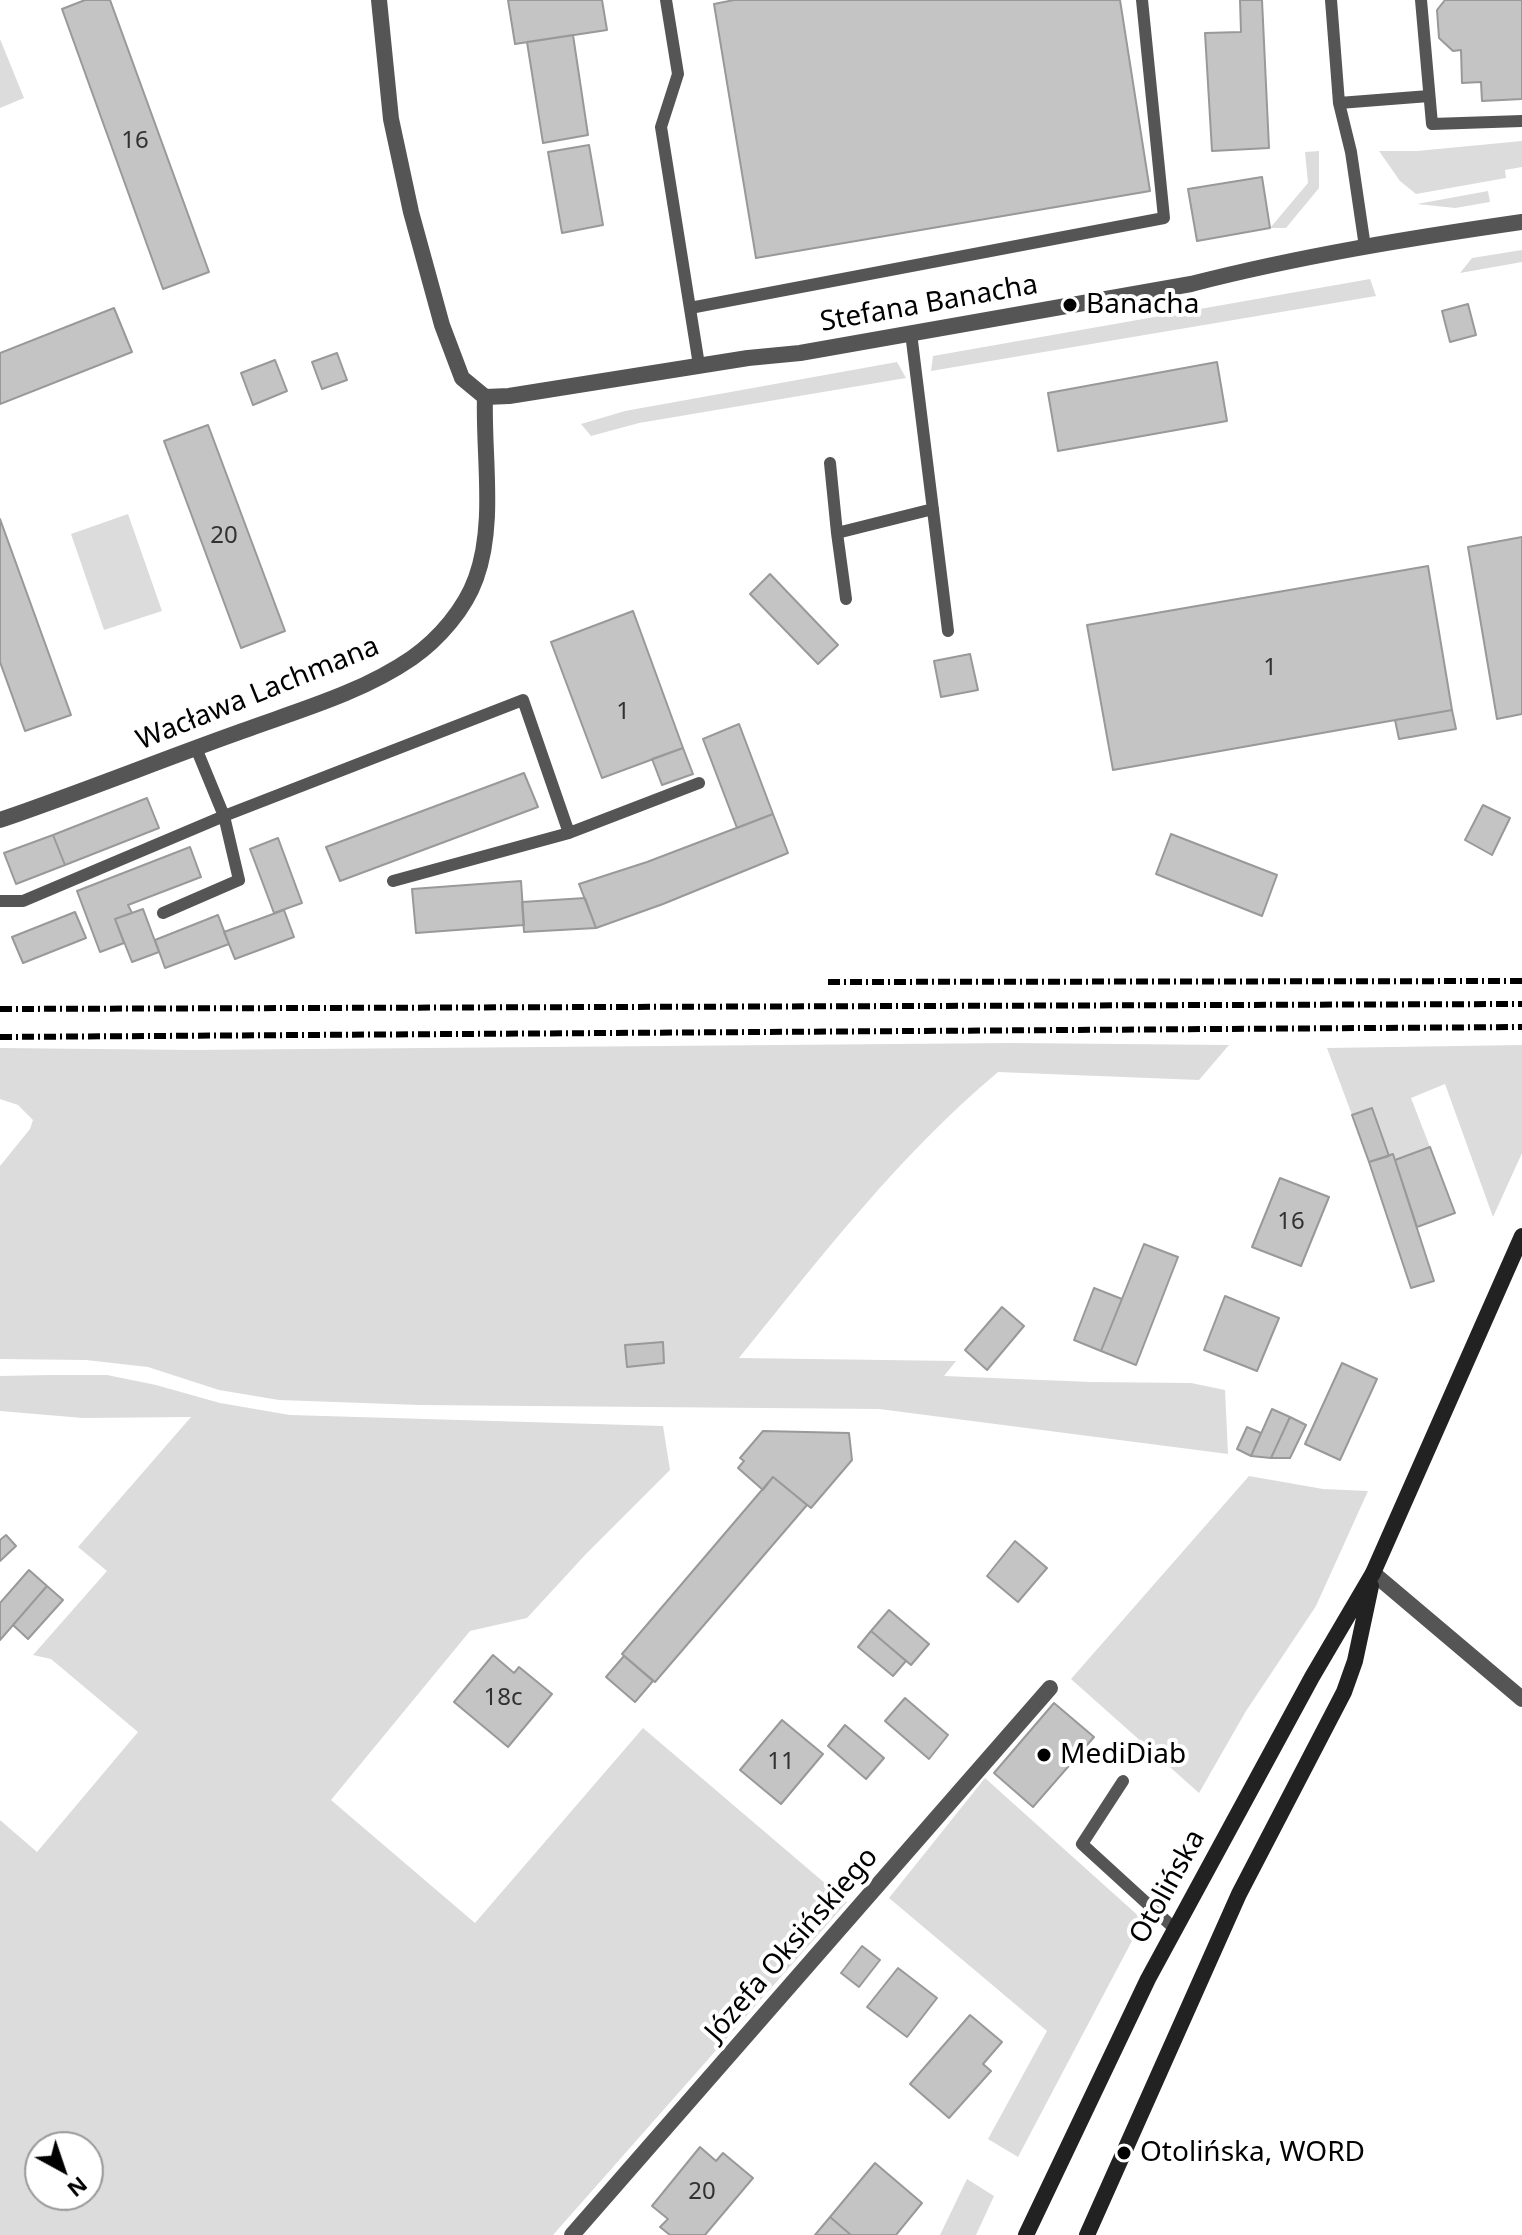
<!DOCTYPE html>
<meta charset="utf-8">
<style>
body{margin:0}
#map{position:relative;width:1522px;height:2235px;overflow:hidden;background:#fff;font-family:"Noto Sans",sans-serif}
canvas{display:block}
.north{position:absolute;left:24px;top:2131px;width:80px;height:80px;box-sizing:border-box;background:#fff;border:2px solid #999;border-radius:50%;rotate:140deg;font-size:22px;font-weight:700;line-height:32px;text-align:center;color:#000}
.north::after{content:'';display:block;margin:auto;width:28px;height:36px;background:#000;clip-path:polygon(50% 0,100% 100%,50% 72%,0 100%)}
</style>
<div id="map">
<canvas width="1522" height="2235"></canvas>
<div class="north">N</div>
</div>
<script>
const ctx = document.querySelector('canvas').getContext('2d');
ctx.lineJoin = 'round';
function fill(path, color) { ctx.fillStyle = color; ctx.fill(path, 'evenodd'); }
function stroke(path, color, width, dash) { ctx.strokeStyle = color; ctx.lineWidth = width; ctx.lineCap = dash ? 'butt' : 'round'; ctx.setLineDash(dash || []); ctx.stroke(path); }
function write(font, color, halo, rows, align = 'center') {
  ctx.font = font + ' "Noto Sans",sans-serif'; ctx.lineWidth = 8; ctx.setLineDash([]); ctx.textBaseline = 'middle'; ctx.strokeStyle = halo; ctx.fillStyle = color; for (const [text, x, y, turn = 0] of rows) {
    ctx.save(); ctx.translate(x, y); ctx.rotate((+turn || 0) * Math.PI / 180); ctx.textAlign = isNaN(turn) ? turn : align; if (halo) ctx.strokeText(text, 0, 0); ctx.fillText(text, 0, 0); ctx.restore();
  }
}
fill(new Path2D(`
 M 0,39 L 24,98 L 0,108 Z
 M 1522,141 L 1522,167 L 1505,170 L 1506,178 L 1416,194 L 1400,181 L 1379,151 L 1417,151 Z
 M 1319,151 L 1319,188 L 1286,228 L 1270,228 L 1308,183 L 1305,152 Z
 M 1488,191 L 1490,202 L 1455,208 L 1417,204 Z
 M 1522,250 L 1522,262 L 1460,273 L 1472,258 Z
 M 1370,279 L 1376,296 L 931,371 L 933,356 Z
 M 897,362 L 906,378 L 639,423 L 591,436 L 581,424 L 625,411 Z
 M 128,514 L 162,611 L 104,630 L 71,534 Z
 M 1012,1043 L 1229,1045 L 1199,1080 L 998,1072 C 898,1156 821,1257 739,1358 L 956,1361 L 944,1376 L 1091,1382 L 1191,1383 L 1225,1390 L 1228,1454 L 879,1409 L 419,1405 L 279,1400 L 219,1390 L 148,1367 L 86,1360 L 0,1359 L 0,1166 L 30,1129 L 33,1120 L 18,1105 L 0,1099 L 0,1048 L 193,1050 Z
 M 1522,1045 L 1522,1153 L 1493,1217 L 1445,1084 L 1411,1098 L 1430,1147 L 1395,1160 L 1393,1154 L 1389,1156 L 1372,1109 L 1352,1115 L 1327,1048 Z
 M 51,1375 L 107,1375 L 156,1385 L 220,1403 L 290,1415 L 663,1426 L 670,1470 L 586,1554 L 527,1618 L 470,1631 L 331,1800 L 475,1923 L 643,1728 L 847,1902 L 553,2235 L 0,2235 L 0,1820 L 37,1852 L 138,1732 L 51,1659 L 33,1655 L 107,1571 L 78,1547 L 191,1417 L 83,1418 L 0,1411 L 0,1376 ZM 88,2147 L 88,2195 L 40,2195 L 40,2147 Z
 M 1249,1476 L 1323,1489 L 1368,1491 L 1316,1606 L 1246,1711 L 1199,1793 L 1071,1679 Z
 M 985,1778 L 1143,1920 L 1018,2157 L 988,2139 L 1047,2031 L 889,1898 Z
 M 967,2179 L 994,2196 L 976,2235 L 940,2235 Z`), '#dcdcdc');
const building = new Path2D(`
 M 85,0 L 110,0 L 209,272 L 163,289 L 62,9 Z
 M 508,0 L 602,0 L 607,30 L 515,44 Z
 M 734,0 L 1120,0 L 1150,191 L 756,258 L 714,4 Z
 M 1240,0 L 1262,0 L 1269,148 L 1212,151 L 1205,33 L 1241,32 Z
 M 1445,0 L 1522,0 L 1522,99 L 1482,101 L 1481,82 L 1462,83 L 1461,50 L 1453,51 L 1439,38 L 1437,10 Z
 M 573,35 L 588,135 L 543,143 L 527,42 Z
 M 589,145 L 603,225 L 562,233 L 548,152 Z
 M 1262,177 L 1270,228 L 1197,241 L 1188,189 Z
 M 1468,304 L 1476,335 L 1450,342 L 1442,311 Z
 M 114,308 L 132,352 L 0,404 L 0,353 Z
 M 337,353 L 347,380 L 322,389 L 312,362 Z
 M 275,360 L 287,391 L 253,405 L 241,373 Z
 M 1217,362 L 1227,421 L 1058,451 L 1048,393 Z
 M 208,425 L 285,631 L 241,648 L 164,441 Z
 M 0,519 L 71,715 L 25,731 L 0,662 Z
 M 1522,537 L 1522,714 L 1497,719 L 1468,547 Z
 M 1428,566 L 1452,710 L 1113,770 L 1087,625 Z
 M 770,574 L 838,645 L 818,664 L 750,594 Z
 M 633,611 L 683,748 L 602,778 L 551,642 Z
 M 970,654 L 978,690 L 941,697 L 934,661 Z
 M 1452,710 L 1456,729 L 1399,739 L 1395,720 Z
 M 739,724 L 773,814 L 737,828 L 703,739 Z
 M 683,748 L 693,774 L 662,785 L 652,759 Z
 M 524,773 L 538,807 L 340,881 L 326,847 Z
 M 147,798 L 159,828 L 65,865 L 53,835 Z
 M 1483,805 L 1510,818 L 1492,855 L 1465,840 Z
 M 773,814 L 788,853 L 663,904 L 596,928 L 579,884 L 647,862 Z
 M 1171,834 L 1277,875 L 1262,916 L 1156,874 Z
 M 53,835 L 65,865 L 16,884 L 4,853 Z
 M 278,838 L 302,903 L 274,913 L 250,849 Z
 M 190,847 L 201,877 L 128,905 L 132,913 L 115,919 L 124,943 L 100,952 L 77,891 Z
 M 521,881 L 524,925 L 416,933 L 412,889 Z
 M 585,898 L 596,928 L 524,932 L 522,902 Z
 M 143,909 L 159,952 L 132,962 L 115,919 Z
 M 284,910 L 294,937 L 235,959 L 224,932 Z
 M 75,912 L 86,938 L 23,963 L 12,937 Z
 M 218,915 L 229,944 L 165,968 L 155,940 Z
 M 1372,1108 L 1389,1156 L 1369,1162 L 1352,1115 Z
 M 1430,1147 L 1455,1213 L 1417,1227 L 1395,1160 Z
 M 1393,1154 L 1434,1281 L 1411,1288 L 1369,1162 Z
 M 1280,1178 L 1329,1197 L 1301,1266 L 1252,1247 Z
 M 1144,1244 L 1178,1257 L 1136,1365 L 1101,1351 Z
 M 1094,1288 L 1122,1299 L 1101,1351 L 1074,1340 Z
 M 1225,1296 L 1279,1318 L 1257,1371 L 1204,1350 Z
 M 1002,1307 L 1024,1326 L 987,1370 L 965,1350 Z
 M 663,1342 L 664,1363 L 627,1367 L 625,1345 Z
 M 1342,1363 L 1377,1379 L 1340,1460 L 1305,1444 Z
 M 1272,1409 L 1290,1417 L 1271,1458 L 1251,1456 Z
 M 1290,1417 L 1306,1425 L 1290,1458 L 1271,1458 Z
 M 1247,1427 L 1261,1433 L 1251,1456 L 1237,1449 Z
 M 763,1431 L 849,1433 L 852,1460 L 811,1508 L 773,1477 L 763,1490 L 738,1468 L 744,1461 L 740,1458 Z
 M 773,1477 L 807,1505 L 655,1682 L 622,1654 Z
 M 6,1535 L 16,1546 L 0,1561 L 0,1540 Z
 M 1015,1541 L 1047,1568 L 1018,1602 L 987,1576 Z
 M 29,1570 L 47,1586 L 0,1640 L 0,1603 Z
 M 47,1586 L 63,1600 L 28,1639 L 13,1625 Z
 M 889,1610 L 929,1644 L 911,1665 L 871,1631 Z
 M 871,1631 L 906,1661 L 893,1676 L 858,1647 Z
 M 493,1655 L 514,1673 L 519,1667 L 552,1694 L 508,1747 L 454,1702 Z
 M 624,1656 L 653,1681 L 635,1702 L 606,1677 Z
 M 905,1698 L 948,1735 L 929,1759 L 885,1721 Z
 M 1054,1703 L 1094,1737 L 1033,1807 L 994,1773 Z
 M 782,1720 L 823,1754 L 781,1804 L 740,1770 Z
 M 845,1725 L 884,1758 L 866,1779 L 828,1746 Z
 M 862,1946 L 880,1960 L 859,1987 L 841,1973 Z
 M 898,1968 L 937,1998 L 907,2037 L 867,2007 Z
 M 970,2015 L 1002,2042 L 983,2064 L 991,2071 L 949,2118 L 910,2084 Z
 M 700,2147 L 716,2161 L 723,2153 L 753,2178 L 705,2235 L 670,2235 L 660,2227 L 668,2219 L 652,2206 Z
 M 875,2163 L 922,2203 L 896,2235 L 851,2235 L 830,2217 Z
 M 830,2217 L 851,2235 L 815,2235 Z`);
fill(building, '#c4c4c4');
stroke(building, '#999', 2);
stroke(new Path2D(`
 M 666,0 L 678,74 L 661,127 L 699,365
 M 1331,0 L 1339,103 L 1351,152 L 1365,247
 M 1421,0 L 1432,124 L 1522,121
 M 1339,103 L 1429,96
 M 690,308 L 1164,218 L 1142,0
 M 911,333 L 948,631
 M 830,463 L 837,533 L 933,509
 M 837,533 L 846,599
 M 393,881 L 569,833
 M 0,901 L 23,901 L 224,816 L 196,748
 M 163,913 L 239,880 L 224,816 L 523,700 L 569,833 L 699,783
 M 1123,1781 L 1082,1844 L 1175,1929`), '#555', 12);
stroke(new Path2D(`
 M 379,0 L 391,119 L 411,212 L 442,325 L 462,378 L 485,397 L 509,396 L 748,358 L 800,353 L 1191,284 C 1300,256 1411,238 1522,222
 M 0,820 C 79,793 156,762 234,734 C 293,712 360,694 412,658 C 439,639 465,609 476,578 C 496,523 483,455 485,397
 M 1373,1573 L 1522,1699
 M 572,2235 L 1050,1688`), '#555', 16);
stroke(new Path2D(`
 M 1026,2235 L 1148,1979 L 1312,1677 L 1373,1573 L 1522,1236
 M 1087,2235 L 1239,1894 L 1344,1692 L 1355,1661 L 1371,1586`), '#222', 16);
stroke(new Path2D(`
 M 828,982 L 1522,981
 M 0,1009 L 1522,1004
 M 0,1037 L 1522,1027`), '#000', 6, [12, 4, 2, 4]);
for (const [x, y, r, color] of [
 [1070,305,8,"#000"],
 [1044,1755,8,"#000"],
 [1124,2153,8,"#000"]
]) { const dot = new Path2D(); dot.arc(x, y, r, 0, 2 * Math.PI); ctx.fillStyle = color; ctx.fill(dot); stroke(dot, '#fff', 3); }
write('24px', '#313131', null, [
 ["16",135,141],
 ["20",224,536],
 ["1",1270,668],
 ["1",623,712],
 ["16",1291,1222],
 ["18c",503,1698],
 ["11",781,1762],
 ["20",702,2192]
]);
write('28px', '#000', '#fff', [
 ["Stefana Banacha",929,304,-10],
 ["Wacława Lachmana",258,694,-22],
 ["Otolińska",1168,1887,-61],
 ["Józefa Oksińskiego",792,1945,-49]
]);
write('28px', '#000', '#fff', [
 ["Banacha",1086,305],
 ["MediDiab",1060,1755],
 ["Otolińska, WORD",1140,2153]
], 'left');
</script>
